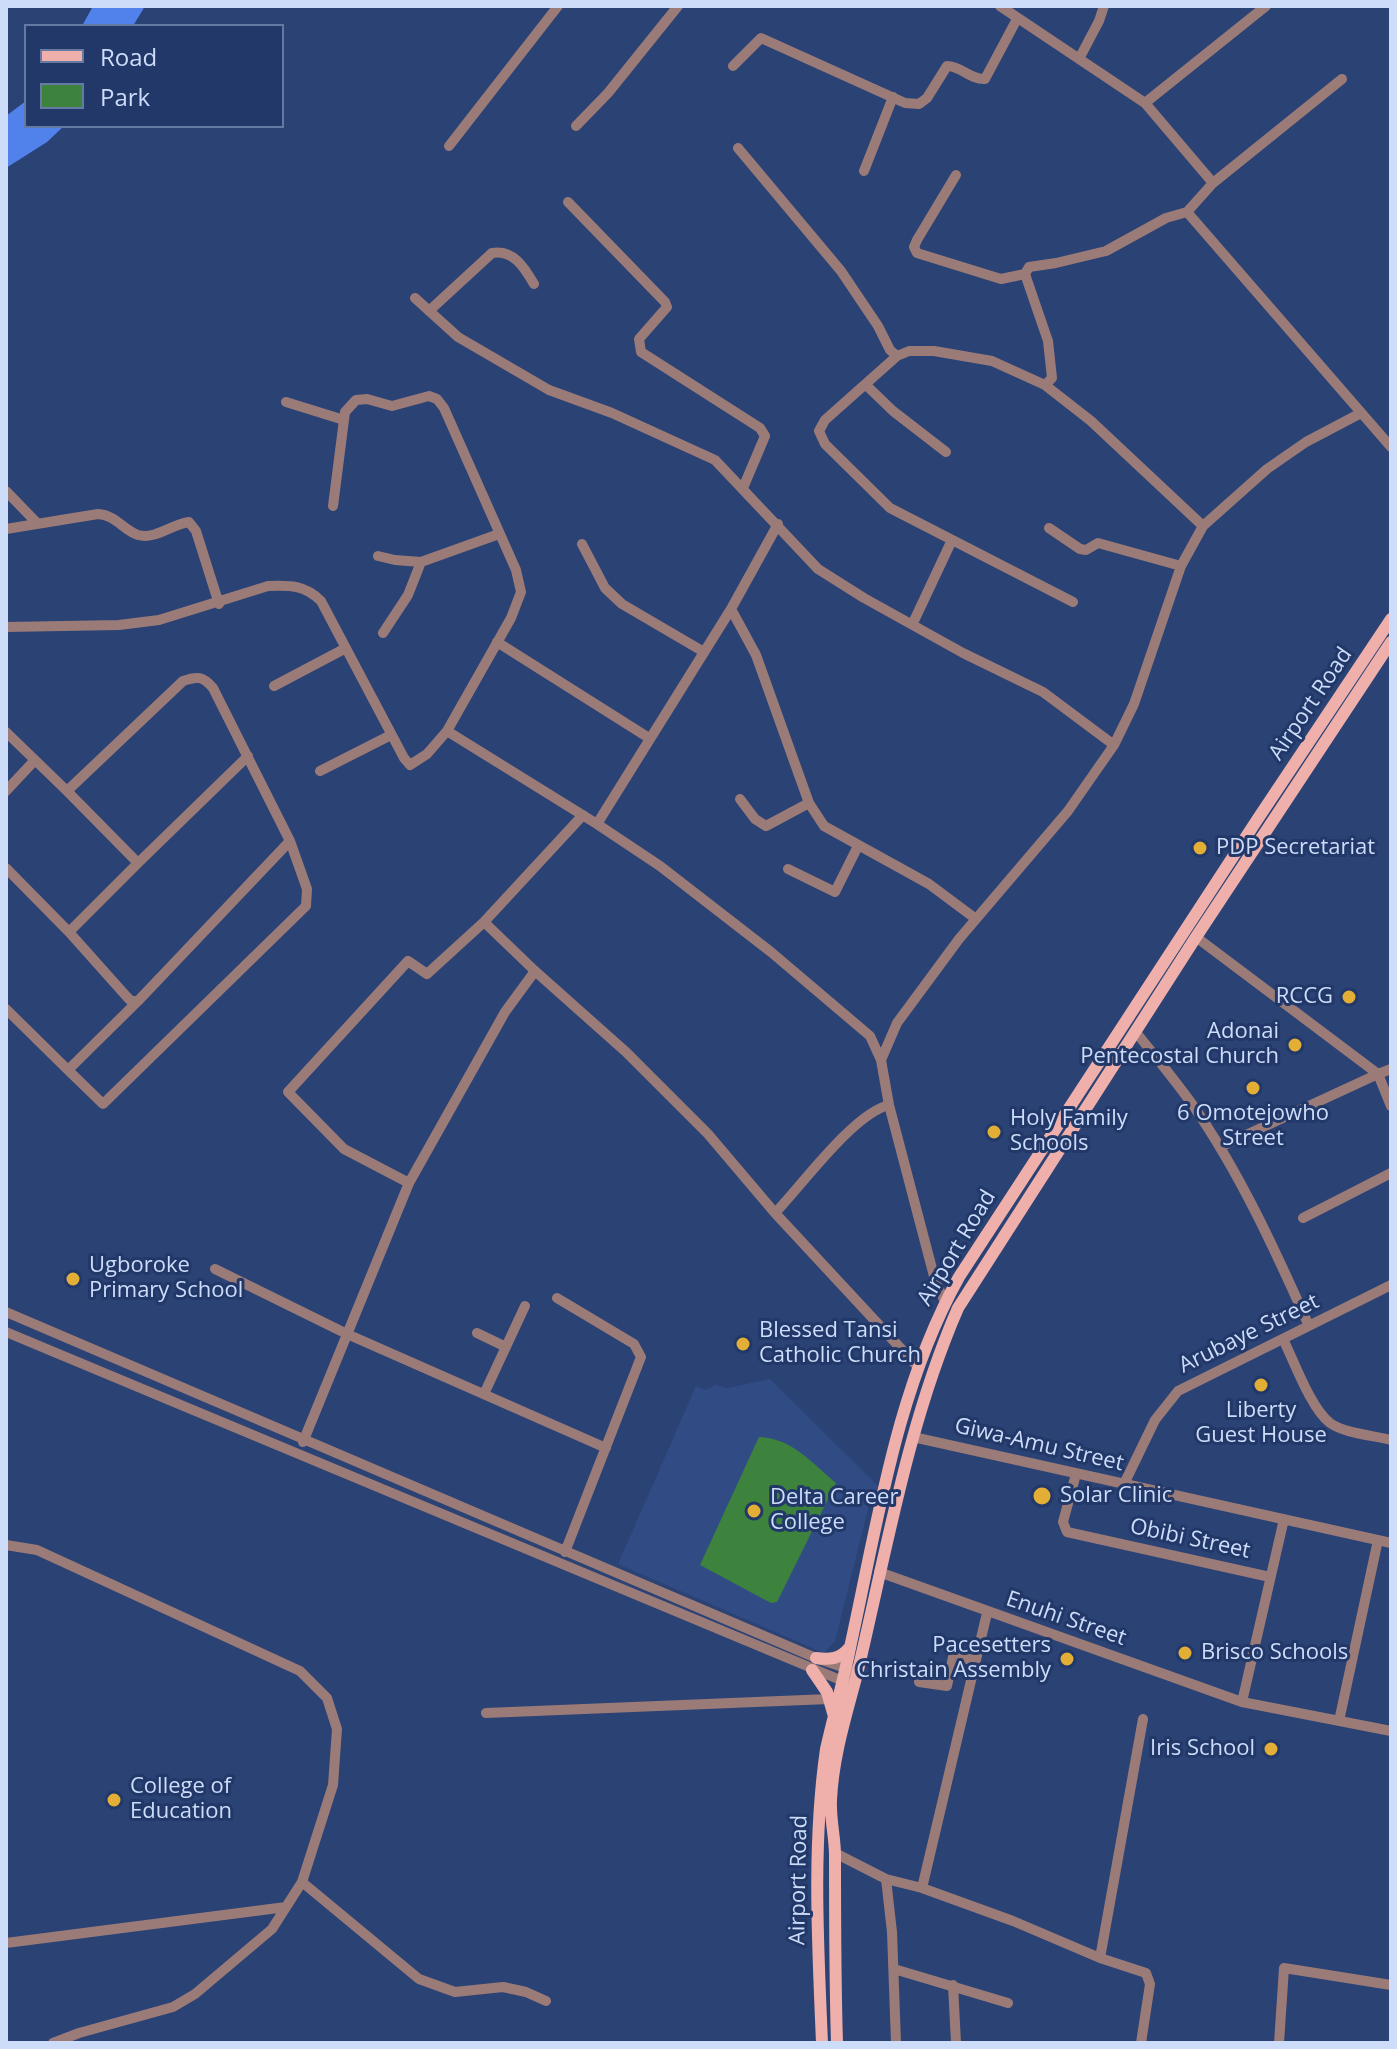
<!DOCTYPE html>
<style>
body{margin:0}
#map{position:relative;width:1397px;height:2049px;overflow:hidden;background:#2b4274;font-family:"Open Sans",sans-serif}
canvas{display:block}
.frame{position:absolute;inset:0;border:8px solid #ccdcf9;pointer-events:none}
.legend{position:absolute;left:24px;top:24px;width:260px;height:104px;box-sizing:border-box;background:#213868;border:2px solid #657aa2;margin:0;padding:10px 14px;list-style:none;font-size:24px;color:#ccdcf9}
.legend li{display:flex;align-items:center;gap:16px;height:40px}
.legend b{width:40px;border:2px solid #657aa2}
</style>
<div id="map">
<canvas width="1397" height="2049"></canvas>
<div class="frame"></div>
<ul class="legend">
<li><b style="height:10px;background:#efafaa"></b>Road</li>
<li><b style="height:22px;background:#3d833d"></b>Park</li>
</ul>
</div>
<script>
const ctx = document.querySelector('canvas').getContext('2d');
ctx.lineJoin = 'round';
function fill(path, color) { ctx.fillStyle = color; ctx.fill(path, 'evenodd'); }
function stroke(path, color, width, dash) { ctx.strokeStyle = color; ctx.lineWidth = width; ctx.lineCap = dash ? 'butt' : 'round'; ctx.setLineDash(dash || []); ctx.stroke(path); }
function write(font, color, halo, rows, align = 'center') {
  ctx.font = font + ' "Open Sans",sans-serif'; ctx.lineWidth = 6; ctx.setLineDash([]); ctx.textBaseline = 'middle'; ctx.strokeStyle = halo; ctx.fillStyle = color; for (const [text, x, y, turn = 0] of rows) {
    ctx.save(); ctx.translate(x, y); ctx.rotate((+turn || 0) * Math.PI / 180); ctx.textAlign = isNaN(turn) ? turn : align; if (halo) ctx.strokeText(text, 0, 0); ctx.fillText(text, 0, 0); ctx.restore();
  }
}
fill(new Path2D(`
 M 770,1379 L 880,1488 L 866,1494 L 864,1503 L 869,1505 L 835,1641 L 824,1653 L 618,1564 L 696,1386 L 705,1390 L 716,1385 L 727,1388 Z`), '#314c84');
fill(new Path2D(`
 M 759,1437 C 792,1438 812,1463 836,1483 L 777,1602 L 771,1603 L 700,1565 Z`), '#3d833d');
fill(new Path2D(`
 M 93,6 L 145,6 L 133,26 L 82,26 Z
 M 26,101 L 26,126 L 64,126 L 47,142 L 6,168 L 6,116 Z`), '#5182ec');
stroke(new Path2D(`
 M 1000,6 L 1145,103 L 1213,183
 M 1079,59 L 1099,21 L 1104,6
 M 733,66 L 761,38 L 905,103 L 919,104 L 927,98 L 947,66 C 961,66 971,80 985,79 L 1017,19
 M 1145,103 L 1266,6
 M 576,126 L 608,93 L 678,6
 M 449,146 L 558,6
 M 738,148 L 841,271 L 878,326 L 890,350 L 897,356 L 909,351 L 934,351 L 992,361 L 1045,385 L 1091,421 L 1203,526
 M 864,171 L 893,97
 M 956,175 L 917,240 L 914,247 L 917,253 L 1001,279 L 1025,274 L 1029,267 L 1056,263 L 1106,251 L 1166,218 L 1187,212 L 1213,183 L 1342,79
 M 568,202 L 665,302 L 667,307 L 639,339 L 641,352 L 760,428 L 765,436 L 743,488
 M 1187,212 L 1391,447
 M 1025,274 L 1048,341 L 1052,378 L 1045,385
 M 415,298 L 458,337 L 549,390 L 612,413 L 715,460 L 818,569 L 864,598 L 963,653 L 1043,692 L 1114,745
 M 429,311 L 492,253 C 513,249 524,267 534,284
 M 897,356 L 825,420 L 819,431 L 825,444 L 890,508 L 1073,602
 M 866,385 L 893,411 L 946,452
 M 286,402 L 344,420
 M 6,491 L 36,522
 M 1049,528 L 1080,549 L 1086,550 L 1098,543 L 1181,566
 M 6,529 L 98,514 C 116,515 123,530 138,535 C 155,540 172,524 189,522 L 196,531 L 219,604
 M 582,544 L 605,588 L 622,604 L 704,652
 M 378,556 L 395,560 L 421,562
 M 731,609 L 756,655 L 809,803 L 824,826 L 929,884 L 976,919
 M 913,623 L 952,540
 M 6,627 L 119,625 L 159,620 L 268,586 C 290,585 305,585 321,601 L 404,758 L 410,765 L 427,754 L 447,731 L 511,618 L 521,592 L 516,570 L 444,408 L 437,399 L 429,396 L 392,406 L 367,399 L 356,400 L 345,412 L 333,506
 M 383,633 L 408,595 L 421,562 L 499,534
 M 497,642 L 649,738
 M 274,686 L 346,648
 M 447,731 L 597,824 L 660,866 L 771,952 L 870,1036 L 881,1060
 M 6,732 L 67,791 L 183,681 C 197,676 203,676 213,688 L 290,841 L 138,1001 L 131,1001 L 127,997 L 69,932 L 6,868
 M 320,771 L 391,735
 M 6,791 L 35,760
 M 67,791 L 138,863 L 69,932
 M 740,799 L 755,819 L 766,826 L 809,803
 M 597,824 L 731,609 L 778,524
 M 138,863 L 248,756
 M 788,869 L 835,892 L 858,846
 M 484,922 L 535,971 L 626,1052 L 708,1134 L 775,1213 L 918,1367
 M 1196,937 L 1378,1074 L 1391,1069
 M 138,1001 L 68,1070 L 103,1104 L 306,906 L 307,889 L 290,841
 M 6,1009 L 68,1070
 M 1135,1031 C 1154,1055 1174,1079 1192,1104 C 1240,1173 1275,1250 1309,1326
 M 1220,1147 L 1378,1074 L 1391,1106
 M 409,1183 L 344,1149 L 288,1092 L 408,961 L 427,974 L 484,922 L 583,815
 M 775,1213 C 803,1184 853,1114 889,1105
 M 1303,1218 L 1391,1173
 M 215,1269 L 347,1334 L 606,1448
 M 557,1298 L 634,1344 L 641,1357 L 565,1552
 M 945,1302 L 935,1280 L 889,1105 L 881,1060 L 897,1023 L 959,939 L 1068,811 L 1114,745 L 1134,704 L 1181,566 L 1203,526 L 1267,469 L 1306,442 L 1361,413
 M 6,1312 L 816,1658 L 851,1670
 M 6,1332 L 850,1684
 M 477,1333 L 506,1347
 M 1283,1339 C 1294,1361 1311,1409 1330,1423 C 1346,1434 1372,1435 1391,1440
 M 484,1394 L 525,1306
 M 913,1437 L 1391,1543
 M 303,1442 L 409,1183 L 505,1012 L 535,971
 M 1076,1474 L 1063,1522 L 1067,1532 L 1270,1577
 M 1124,1484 L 1155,1420 L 1178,1391 L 1391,1285
 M 6,1545 L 37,1550 L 300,1671 L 327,1698 L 337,1729 L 333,1785 L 302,1882 L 272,1929 L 195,1994 L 173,2007 L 79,2033 L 53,2043
 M 879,1572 L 1242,1702 L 1391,1731
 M 919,1682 L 947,1686 L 953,1657 L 976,1660
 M 1242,1702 L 1284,1519
 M 486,1713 L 829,1699
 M 1339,1721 L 1378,1540
 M 835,1853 L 886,1879 L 922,1888 L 1013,1921 L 1100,1958 L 1146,1973 L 1150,1984 L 1141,2043
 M 886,1879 L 892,1932 L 896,2043
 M 302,1882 L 419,1979 L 455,1992 L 503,1987 L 526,1992 L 546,2001
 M 922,1888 L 987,1613
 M 6,1943 L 286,1907
 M 1100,1958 L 1143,1719
 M 894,1969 L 1008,2003
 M 953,1985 L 956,2043
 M 1279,2043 L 1284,1968 L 1391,1985`), '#9b7b78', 10);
stroke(new Path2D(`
 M 816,1658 C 830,1660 840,1659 849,1648
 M 812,1670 L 827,1692 L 833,1713
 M 822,2043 C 818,1945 812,1846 826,1749 C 834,1714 844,1679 851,1643 C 878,1520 897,1388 959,1277 L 1257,820 L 1391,619
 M 837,2043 C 835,1980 835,1918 835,1855 C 835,1837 830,1819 831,1800 C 833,1755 847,1713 858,1670 C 887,1548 908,1423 958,1308 L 1196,937 L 1391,642`), '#efafaa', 12);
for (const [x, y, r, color] of [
 [1200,848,8,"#e3ae35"],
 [1349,997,8,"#e3ae35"],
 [1295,1045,8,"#e3ae35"],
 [1253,1088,8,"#e3ae35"],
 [994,1132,8,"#e3ae35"],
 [73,1279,8,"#e3ae35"],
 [743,1344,8,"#e3ae35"],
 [1261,1385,8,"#e3ae35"],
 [1042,1496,10,"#e3ae35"],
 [754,1511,8,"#e3ae35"],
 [1185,1653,8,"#e3ae35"],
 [1067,1659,8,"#e3ae35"],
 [1271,1749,8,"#e3ae35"],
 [114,1800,8,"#e3ae35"]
]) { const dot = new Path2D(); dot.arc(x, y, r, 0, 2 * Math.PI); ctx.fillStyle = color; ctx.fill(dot); stroke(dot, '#213868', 3); }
write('22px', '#ccdcf9', '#213868', [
 ["Airport Road",1311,704,-56],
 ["Airport Road",957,1248,-59],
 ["Arubaye Street",1249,1334,-26],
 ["Giwa-Amu Street",1039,1445,13],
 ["Obibi Street",1190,1539,12],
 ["Enuhi Street",1066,1619,19],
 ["Airport Road",799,1880,-89]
]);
write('22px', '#ccdcf9', '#213868', [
 ["PDP Secretariat",1216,848],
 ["RCCG",1333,997,"right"],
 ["Adonai",1279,1032,"right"],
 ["Pentecostal Church",1279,1057,"right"],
 ["6 Omotejowho",1253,1114,"center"],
 ["Street",1253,1139,"center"],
 ["Holy Family",1010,1119],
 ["Schools",1010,1144],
 ["Ugboroke",89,1266],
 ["Primary School",89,1291],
 ["Blessed Tansi",759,1331],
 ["Catholic Church",759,1356],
 ["Liberty",1261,1411,"center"],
 ["Guest House",1261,1436,"center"],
 ["Solar Clinic",1060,1496],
 ["Delta Career",770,1498],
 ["College",770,1523],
 ["Pacesetters",1051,1646,"right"],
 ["Christain Assembly",1051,1671,"right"],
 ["Brisco Schools",1201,1653],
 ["Iris School",1255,1749,"right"],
 ["College of",130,1787],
 ["Education",130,1812]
], 'left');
</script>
